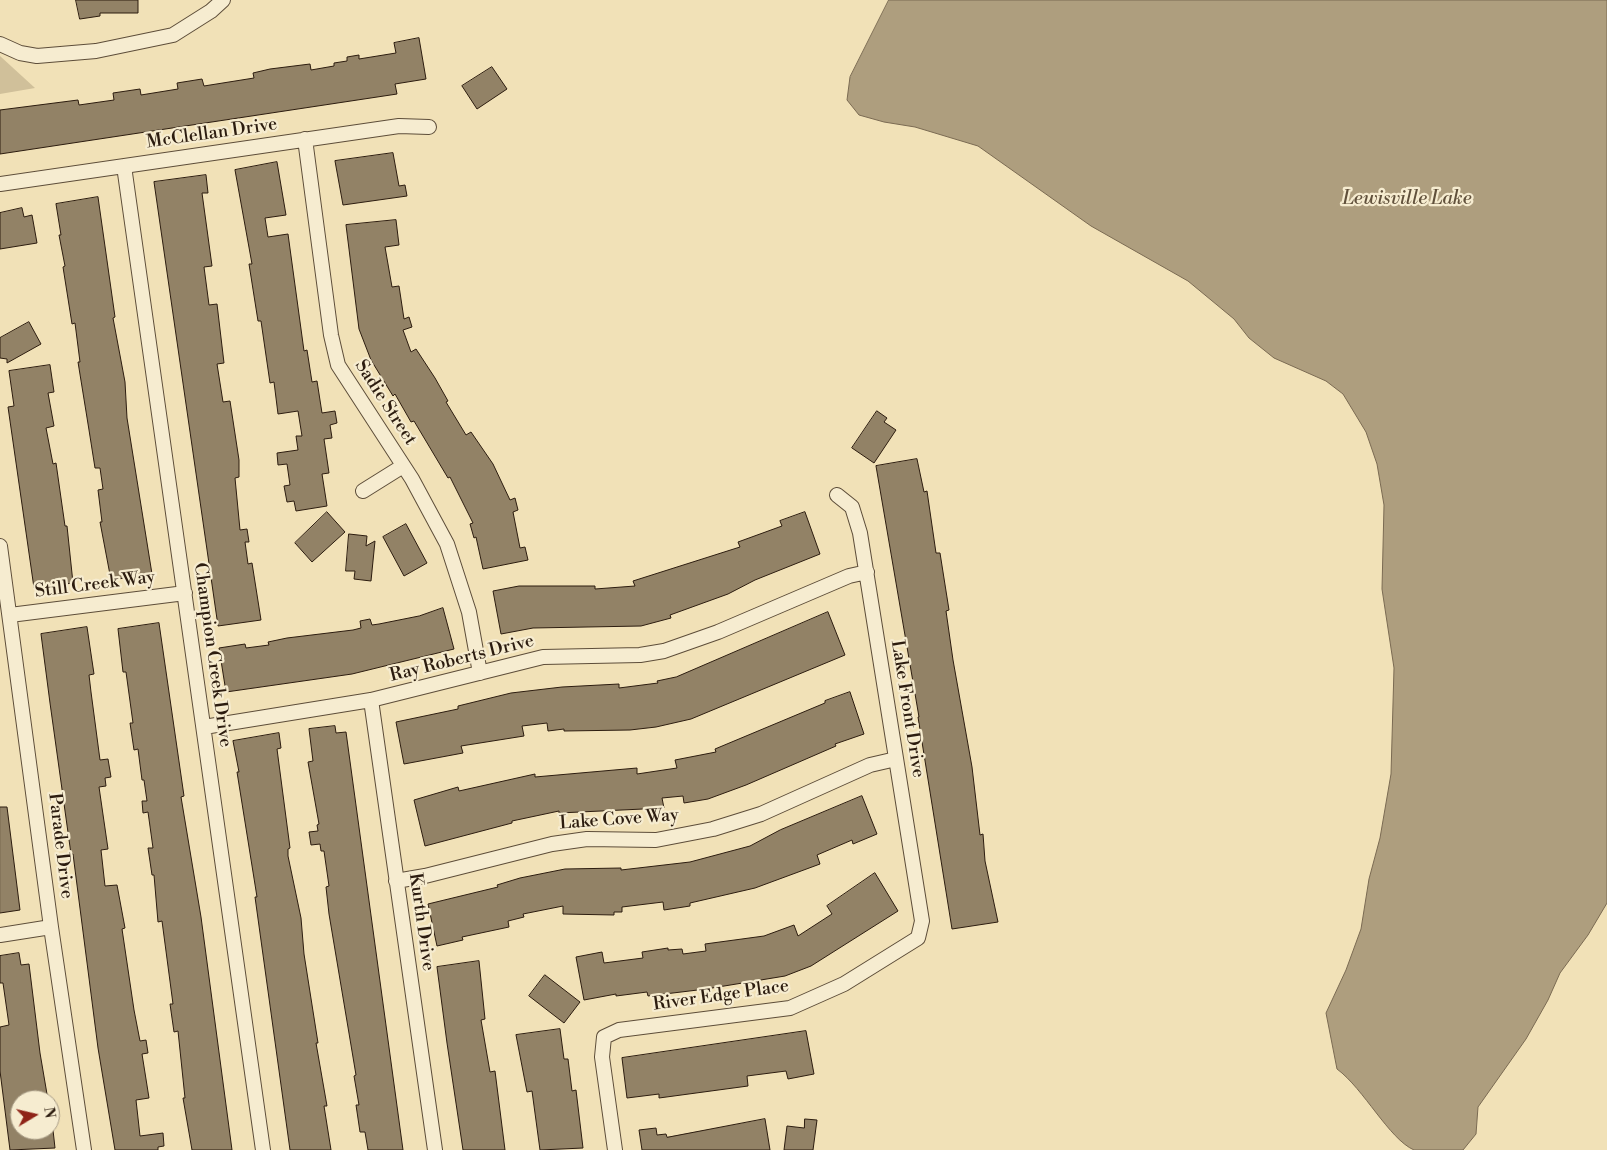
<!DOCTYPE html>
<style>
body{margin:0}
#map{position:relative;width:1607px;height:1150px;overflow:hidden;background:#f1e1b7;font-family:"Libre Bodoni",serif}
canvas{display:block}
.north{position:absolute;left:10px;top:1090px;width:50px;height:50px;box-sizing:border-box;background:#f6ecd0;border:1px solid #a59983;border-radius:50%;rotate:81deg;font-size:14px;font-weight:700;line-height:20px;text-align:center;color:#2c1c0f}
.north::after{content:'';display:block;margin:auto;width:18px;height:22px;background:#8f2418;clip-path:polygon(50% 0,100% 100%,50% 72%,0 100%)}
</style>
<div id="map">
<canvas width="1607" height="1150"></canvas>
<div class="north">N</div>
</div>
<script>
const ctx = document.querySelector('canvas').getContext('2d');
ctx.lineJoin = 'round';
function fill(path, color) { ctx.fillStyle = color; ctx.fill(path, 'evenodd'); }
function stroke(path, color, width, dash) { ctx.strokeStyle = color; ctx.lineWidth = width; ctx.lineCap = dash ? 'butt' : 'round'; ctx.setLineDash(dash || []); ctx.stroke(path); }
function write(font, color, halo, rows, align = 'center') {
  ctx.font = font + ' "Libre Bodoni",serif'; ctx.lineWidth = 4.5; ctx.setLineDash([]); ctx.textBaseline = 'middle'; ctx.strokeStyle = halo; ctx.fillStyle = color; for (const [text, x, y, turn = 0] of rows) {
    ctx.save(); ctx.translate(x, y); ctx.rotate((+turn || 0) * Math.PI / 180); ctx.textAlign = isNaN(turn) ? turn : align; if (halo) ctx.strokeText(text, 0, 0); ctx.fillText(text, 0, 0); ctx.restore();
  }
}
fill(new Path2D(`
 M 0,56 L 35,88 L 0,94 Z`), '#d0c09a');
const water = new Path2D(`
 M 889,0 L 1607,0 L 1607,903 L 1588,935 L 1560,973 L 1548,1000 L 1526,1039 L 1478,1107 L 1476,1134 L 1463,1150 L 1414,1150 C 1389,1139 1364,1089 1337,1069 L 1326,1013 L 1346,970 L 1361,929 L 1369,879 L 1380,838 L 1391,774 L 1394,668 L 1382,589 L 1384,505 L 1377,464 L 1366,432 L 1343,394 L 1326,381 L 1274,358 L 1249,338 L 1234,319 L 1188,281 L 1091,226 L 978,146 L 915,127 L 884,122 L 859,115 L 847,100 L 850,77 Z`);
fill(water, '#ae9e7e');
stroke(water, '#7a6a52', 1);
const building = new Path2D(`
 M 76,0 L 138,0 L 138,13 L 100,13 L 100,16 L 80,19 Z
 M 419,38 L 426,79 L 395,84 L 397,94 L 0,154 L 0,110 L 78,100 L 79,105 L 114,100 L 113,93 L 140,89 L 141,95 L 178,89 L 177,83 L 202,79 L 204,86 L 254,78 L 253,73 L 270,69 L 310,64 L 311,70 L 334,66 L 334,63 L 347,61 L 347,57 L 359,55 L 359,59 L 396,53 L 394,43 Z
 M 492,67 L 507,89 L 477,109 L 462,86 Z
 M 393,153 L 399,186 L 405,185 L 407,196 L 343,205 L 335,161 Z
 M 277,162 L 286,215 L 265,218 L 268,237 L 288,234 L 304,351 L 307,350 L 312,382 L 317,381 L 322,413 L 335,411 L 337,423 L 330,425 L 332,438 L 324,439 L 329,473 L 322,474 L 327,506 L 296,511 L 294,501 L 287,502 L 284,486 L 290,485 L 287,464 L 278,465 L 277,453 L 298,450 L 296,436 L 302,436 L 298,411 L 278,414 L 274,382 L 270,383 L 261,321 L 258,321 L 249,264 L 252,264 L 235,170 Z
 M 206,175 L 208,193 L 202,193 L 212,266 L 204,267 L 209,305 L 217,304 L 224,363 L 217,364 L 223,402 L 230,401 L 239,460 L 239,477 L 235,478 L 240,530 L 247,529 L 249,542 L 245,542 L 248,564 L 252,563 L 261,620 L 218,626 L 154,182 Z
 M 98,197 L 115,317 L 113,318 L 125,382 L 127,418 L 152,574 L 111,580 L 100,522 L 102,522 L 98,490 L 103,489 L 100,468 L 95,468 L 89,430 L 78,362 L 80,362 L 75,323 L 72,324 L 63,267 L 65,266 L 59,235 L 61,235 L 56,204 Z
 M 22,208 L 24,217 L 32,215 L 37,243 L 0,249 L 0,213 Z
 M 396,220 L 399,245 L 385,247 L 392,287 L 399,286 L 404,319 L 409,317 L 412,327 L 403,330 L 411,352 L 416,349 L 435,378 L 448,401 L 446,402 L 466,435 L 471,432 L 493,464 L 510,500 L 515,498 L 518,510 L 513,512 L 520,548 L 525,547 L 528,560 L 483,569 L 476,537 L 474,538 L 470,524 L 473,523 L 450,477 L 448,478 L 414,421 L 411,422 L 395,394 L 393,396 L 371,360 L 359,329 L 346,225 Z
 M 29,322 L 41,344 L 7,363 L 7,359 L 0,358 L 0,338 Z
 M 50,365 L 54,392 L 48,393 L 54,426 L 46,428 L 53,464 L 56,463 L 65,526 L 67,526 L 73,583 L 34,588 L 8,407 L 14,406 L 9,371 Z
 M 877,411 L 887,418 L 884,422 L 896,430 L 874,463 L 852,448 Z
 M 917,459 L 924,492 L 927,491 L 936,553 L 940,553 L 949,610 L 946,611 L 953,660 L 972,767 L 980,835 L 983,834 L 985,861 L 998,922 L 952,929 L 918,717 L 919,717 L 876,466 Z
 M 327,512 L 345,532 L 312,562 L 295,543 Z
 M 805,512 L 820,554 L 755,580 L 728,594 L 670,615 L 671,618 L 641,626 L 533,628 L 501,634 L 493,591 L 519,586 L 595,586 L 595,589 L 635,586 L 633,581 L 740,547 L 738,542 L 782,526 L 780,521 Z
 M 406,524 L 427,563 L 404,576 L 383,537 Z
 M 349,534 L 367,536 L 366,546 L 375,541 L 371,581 L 354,579 L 355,571 L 346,571 Z
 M 443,608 L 454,649 L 352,674 L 226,692 L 219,648 L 245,644 L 246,648 L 269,645 L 268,642 L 287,638 L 353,630 L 361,628 L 360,621 L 370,619 L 372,625 L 379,624 L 419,616 Z
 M 828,612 L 845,655 L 691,719 L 656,727 L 630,730 L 564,731 L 564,729 L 548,731 L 547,723 L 522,726 L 524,736 L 461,746 L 463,753 L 404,764 L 396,722 L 458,709 L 458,706 L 511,693 L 562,687 L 619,684 L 619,688 L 658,683 L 657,681 L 676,677 Z
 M 159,623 L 184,796 L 181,797 L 201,917 L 232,1150 L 192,1150 L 183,1098 L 185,1098 L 178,1031 L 174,1032 L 170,1004 L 173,1004 L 162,921 L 158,922 L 154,875 L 152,875 L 148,848 L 153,848 L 148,812 L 143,813 L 142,801 L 147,801 L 144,780 L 142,780 L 138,749 L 134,750 L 130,723 L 133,723 L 126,672 L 123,672 L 118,629 Z
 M 87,627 L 94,674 L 89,675 L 91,692 L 100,760 L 108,759 L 111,777 L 105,778 L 106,786 L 99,787 L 108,849 L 101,850 L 105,886 L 117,885 L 125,928 L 122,929 L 134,1010 L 140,1041 L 146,1040 L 148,1053 L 142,1054 L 149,1098 L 136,1100 L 140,1136 L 163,1133 L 164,1146 L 158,1147 L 158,1150 L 115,1150 L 98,1048 L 73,854 L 71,854 L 50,703 L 41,634 Z
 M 850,692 L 864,734 L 835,744 L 836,746 L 746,785 L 708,799 L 684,803 L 683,796 L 662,798 L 664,808 L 559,813 L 559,811 L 512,821 L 512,823 L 425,846 L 414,800 L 458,787 L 459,791 L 535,774 L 535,777 L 637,768 L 637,774 L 677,768 L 675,760 L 716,752 L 715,749 L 825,703 L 825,701 Z
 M 335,726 L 336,733 L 346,732 L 403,1150 L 368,1150 L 365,1132 L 360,1132 L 356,1105 L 359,1105 L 354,1076 L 356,1075 L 329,914 L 326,887 L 329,886 L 324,851 L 321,851 L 320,844 L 311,845 L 309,832 L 318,831 L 317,825 L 319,824 L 308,762 L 313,761 L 309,729 Z
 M 279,733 L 281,748 L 277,749 L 290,848 L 288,849 L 288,856 L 301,918 L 304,954 L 318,1043 L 316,1043 L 327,1106 L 324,1106 L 331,1150 L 290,1150 L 255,897 L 257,897 L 237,772 L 239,772 L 233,741 Z
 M 862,796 L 877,834 L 853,844 L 852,840 L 817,855 L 820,864 L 755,888 L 690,903 L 690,906 L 664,910 L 663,902 L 622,907 L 622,912 L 614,912 L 614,915 L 563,914 L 563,906 L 523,914 L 524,917 L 508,921 L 509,927 L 462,937 L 463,940 L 437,946 L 428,904 L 498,887 L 497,885 L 520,878 L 565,869 L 621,868 L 621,870 L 690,862 L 750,846 L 780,830 Z
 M 0,807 L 7,807 L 20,910 L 0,913 Z
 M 875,873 L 898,911 L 811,966 L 785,976 L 706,989 L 648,996 L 647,992 L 616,996 L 616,994 L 584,1000 L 576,957 L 602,952 L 604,963 L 643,958 L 642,952 L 668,948 L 668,950 L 682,949 L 683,954 L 706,951 L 705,944 L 764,936 L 794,925 L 798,936 L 832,914 L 827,906 Z
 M 19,953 L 21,965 L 29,964 L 40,1053 L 48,1100 L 20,1100 L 20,1130 L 53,1130 L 55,1148 L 10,1150 L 0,1071 L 0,1027 L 9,1025 L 3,983 L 0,983 L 0,956 Z
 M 479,961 L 485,1019 L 481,1020 L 490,1072 L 495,1071 L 505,1150 L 463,1150 L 447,1043 L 437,967 Z
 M 545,975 L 580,1002 L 564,1023 L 529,996 Z
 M 560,1029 L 564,1059 L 568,1059 L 572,1091 L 576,1090 L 583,1148 L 540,1150 L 532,1091 L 527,1092 L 516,1035 Z
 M 806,1031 L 814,1074 L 788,1079 L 786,1071 L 747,1076 L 748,1086 L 659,1098 L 659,1094 L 627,1098 L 622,1058 Z
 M 765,1119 L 770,1150 L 642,1150 L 639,1130 L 656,1128 L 657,1135 L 666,1134 L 667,1137 Z
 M 805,1119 L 817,1120 L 813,1150 L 784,1150 L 787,1126 L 804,1128 Z`);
fill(building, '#928266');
stroke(building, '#2c1c0f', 1);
const minor = new Path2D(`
 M 0,44 L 20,53 L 37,56 L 96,51 L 173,35 L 211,11 L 223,0
 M 305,139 L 331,335 L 338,365 L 412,479 L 447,544 L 469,612 L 480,673
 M 124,166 L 263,1150
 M 0,184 L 399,126 L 429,127
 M 363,491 L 403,466
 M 0,546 L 51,927 L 84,1150
 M 10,615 L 185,593
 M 371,700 L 435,1150
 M 204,727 L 371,700 L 543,657 L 640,655 L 664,651 L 718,632 L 849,576 L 867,572
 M 396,881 L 425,876 L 552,844 L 587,839 L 656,840 L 713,829 L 761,814 L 870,765 L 896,759
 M 0,935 L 51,927
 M 615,1150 L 602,1057 L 604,1037 L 619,1030 L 790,1008 L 844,984 L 918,938 L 922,921 L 860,533 L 852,507 L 837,495`);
stroke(minor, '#5d4d39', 16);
stroke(minor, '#f6ecd0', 14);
write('18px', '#2c1c0f', '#f6ecd0', [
 ["McClellan Drive",212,134,-8],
 ["Sadie Street",385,403,57],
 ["Still Creek Way",95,585,-7],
 ["Champion Creek Drive",212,655,82],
 ["Ray Roberts Drive",462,659,-14],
 ["Lake Front Drive",907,709,81],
 ["Lake Cove Way",619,820,-4],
 ["Parade Drive",60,846,83],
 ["Kurth Drive",421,922,82],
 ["River Edge Place",721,996,-8]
]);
write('italic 19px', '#60503b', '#f6ecd0', [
 ["Lewisville Lake",1407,199]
]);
</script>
